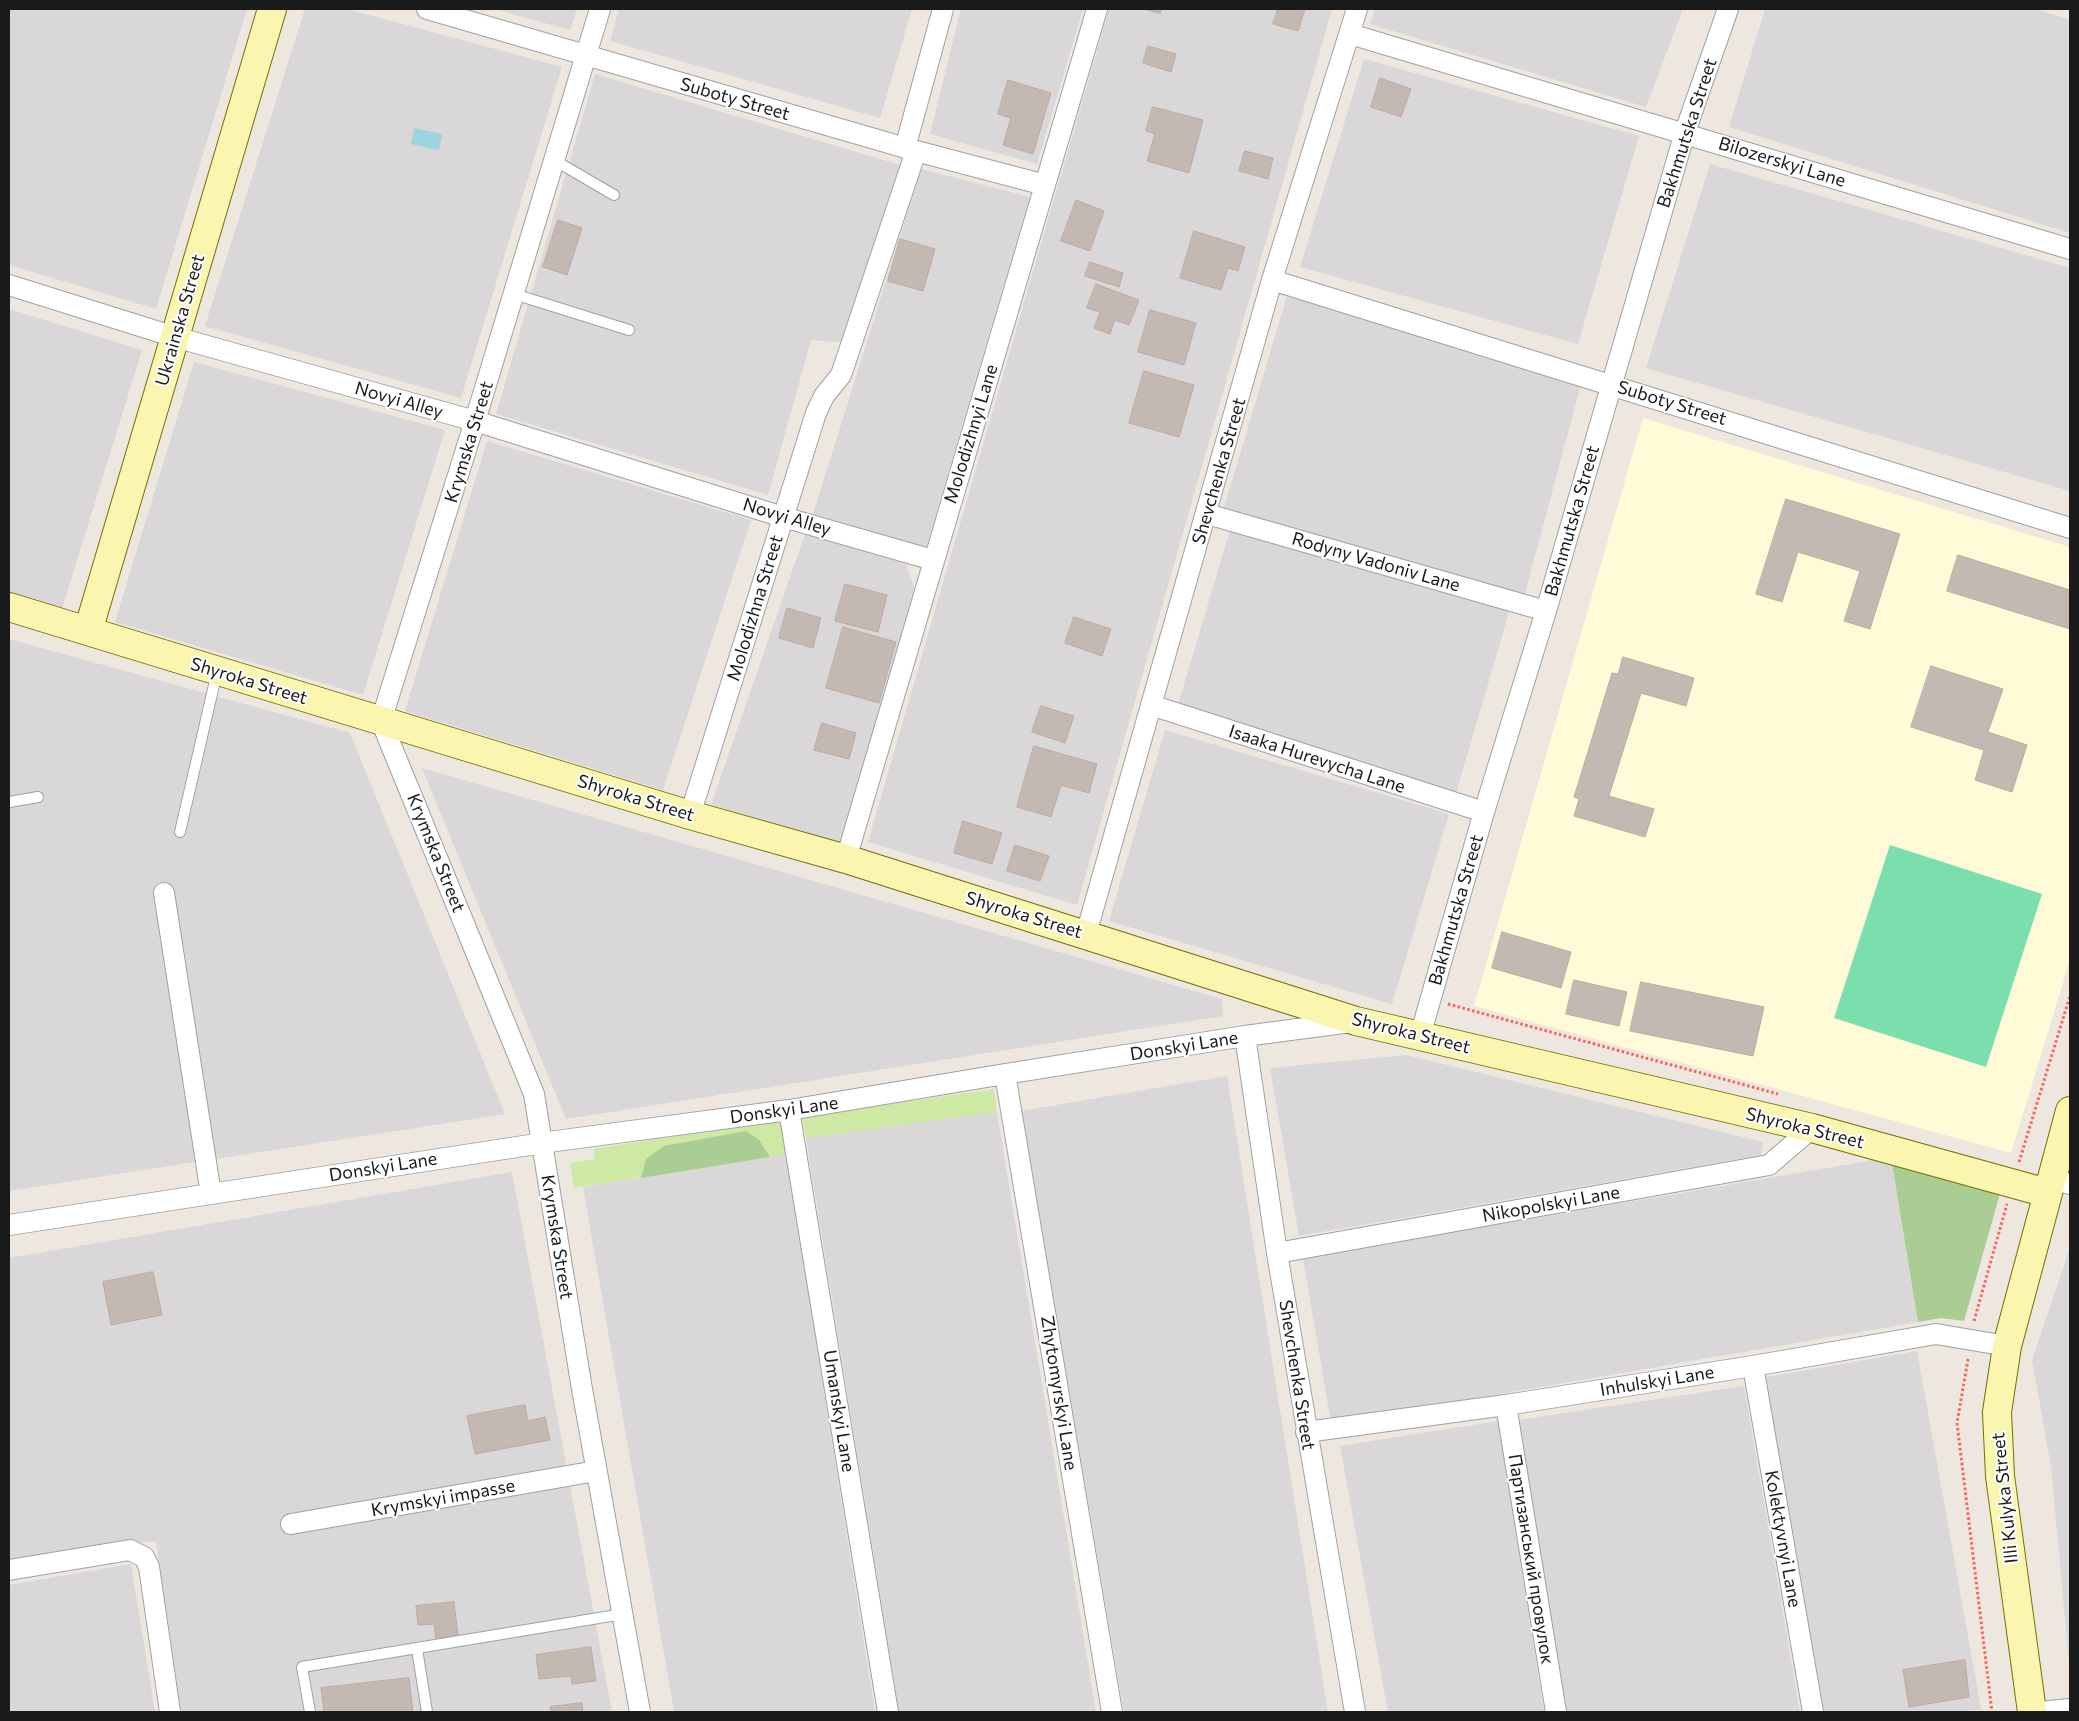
<!DOCTYPE html>
<meta charset="utf-8">
<style>
body{margin:0}
#map{position:relative;width:2079px;height:1721px;overflow:hidden;background:#ede7df;font-family:Commissioner,sans-serif}
canvas{display:block}
.frame{position:absolute;inset:0;border:10px solid #1a1a1a;pointer-events:none}
</style>
<div id="map">
<canvas width="2079" height="1721"></canvas>
<div class="frame"></div>
</div>
<script>
const ctx = document.querySelector('canvas').getContext('2d');
ctx.lineJoin = 'round';
function fill(path, color) { ctx.fillStyle = color; ctx.fill(path, 'evenodd'); }
function stroke(path, color, width, dash) { ctx.strokeStyle = color; ctx.lineWidth = width; ctx.lineCap = dash ? 'butt' : 'round'; ctx.setLineDash(dash || []); ctx.stroke(path); }
function write(font, color, halo, rows, align = 'center') {
  ctx.font = font + ' Commissioner,sans-serif'; ctx.lineWidth = 4; ctx.setLineDash([]); ctx.textBaseline = 'middle'; ctx.strokeStyle = halo; ctx.fillStyle = color; for (const [text, x, y, turn = 0] of rows) {
    ctx.save(); ctx.translate(x, y); ctx.rotate((+turn || 0) * Math.PI / 180); ctx.textAlign = isNaN(turn) ? turn : align; if (halo) ctx.strokeText(text, 0, 0); ctx.fillText(text, 0, 0); ctx.restore();
  }
}
fill(new Path2D(`
 M 9,9 L 247,9 L 156,309 L 9,265 Z
 M 305,9 L 347,9 L 562,67 L 461,398 L 205,326 Z
 M 494,9 L 577,9 L 570,30 Z
 M 619,9 L 912,9 L 880,118 L 610,41 Z
 M 961,9 L 1083,9 L 1037,164 L 930,134 Z
 M 1109,9 L 1332,9 L 1077,905 L 868,842 Z
 M 1375,9 L 1683,9 L 1646,107 L 1370,24 Z
 M 1765,9 L 2036,9 L 2070,20 L 2070,233 L 1729,127 Z
 M 1364,59 L 1639,136 L 1578,344 L 1300,267 Z
 M 595,74 L 900,165 L 845,343 L 811,340 L 768,495 L 496,414 Z
 M 1710,164 L 2070,268 L 2070,491 L 1646,368 Z
 M 921,169 L 1030,197 L 926,548 L 813,514 Z
 M 1287,296 L 1581,384 L 1524,597 L 1224,508 Z
 M 9,309 L 142,350 L 62,609 L 9,592 Z
 M 194,362 L 445,430 L 363,695 L 115,622 Z
 M 487,441 L 751,520 L 663,790 L 405,711 Z
 M 1230,530 L 1510,609 L 1456,793 L 1178,705 Z
 M 805,534 L 906,564 L 916,593 L 840,843 L 711,805 Z
 M 9,639 L 350,733 L 505,1114 L 216,1159 L 172,885 L 155,887 L 195,1162 L 9,1191 Z
 M 1165,730 L 1449,814 L 1392,1004 L 1109,921 Z
 M 422,768 L 1222,999 L 1223,1016 L 566,1119 Z
 M 1406,1055 L 1763,1142 L 1761,1155 L 1299,1236 L 1270,1068 Z
 M 1227,1076 L 1328,1712 L 1124,1712 L 1021,1111 Z
 M 997,1112 L 1096,1712 L 899,1712 L 806,1138 Z
 M 786,1154 L 875,1712 L 674,1712 L 583,1187 Z
 M 1891,1157 L 1918,1322 L 1331,1423 L 1303,1258 Z
 M 512,1172 L 612,1712 L 181,1712 L 156,1541 L 9,1561 L 9,1258 Z
 M 2070,1248 L 2070,1675 L 2051,1466 L 2032,1360 Z
 M 1917,1351 L 1981,1709 L 1955,1712 L 1821,1712 L 1761,1378 Z
 M 1744,1386 L 1800,1712 L 1563,1712 L 1518,1420 Z
 M 1498,1421 L 1544,1712 L 1388,1712 L 1340,1446 Z
 M 131,1564 L 155,1712 L 9,1712 L 9,1585 Z`), '#d9d7d7');
fill(new Path2D(`
 M 1643,418 L 2070,547 L 2070,960 L 2011,1153 L 1474,1006 Z`), '#fffbd6');
fill(new Path2D(`
 M 994,1089 L 997,1112 L 806,1138 L 802,1117 Z
 M 780,1119 L 786,1154 L 574,1188 L 570,1163 L 595,1159 L 594,1149 Z`), '#cde9a3');
fill(new Path2D(`
 M 746,1131 L 759,1140 L 770,1157 L 641,1178 L 646,1159 L 664,1146 Z
 M 1891,1157 L 2001,1190 L 1964,1321 L 1941,1318 L 1918,1322 Z`), '#aacd93');
fill(new Path2D(`
 M 1890,845 L 2042,894 L 1986,1067 L 1834,1018 Z`), '#7adead');
fill(new Path2D(`
 M 414,128 L 442,134 L 439,150 L 411,144 Z`), '#9ed4dc');
const building = new Path2D(`
 M 1145,9 L 1161,9 L 1160,13 Z
 M 1278,9 L 1305,9 L 1298,31 L 1273,24 Z
 M 1148,46 L 1176,54 L 1171,72 L 1143,63 Z
 M 1380,78 L 1411,89 L 1401,117 L 1371,107 Z
 M 1008,80 L 1051,93 L 1033,154 L 1003,145 L 1011,118 L 998,114 Z
 M 1153,107 L 1203,120 L 1189,173 L 1147,161 L 1155,134 L 1146,131 Z
 M 1245,151 L 1273,158 L 1268,179 L 1239,171 Z
 M 1076,200 L 1104,211 L 1090,251 L 1061,241 Z
 M 558,220 L 582,228 L 567,275 L 543,267 Z
 M 1194,231 L 1245,247 L 1238,271 L 1228,268 L 1221,290 L 1180,278 Z
 M 900,239 L 935,249 L 923,291 L 888,281 Z
 M 1090,262 L 1123,273 L 1119,287 L 1085,276 Z
 M 1096,284 L 1139,300 L 1129,325 L 1115,320 L 1110,334 L 1094,328 L 1100,312 L 1087,308 Z
 M 1150,310 L 1196,323 L 1184,365 L 1138,352 Z
 M 1144,371 L 1194,385 L 1179,437 L 1129,423 Z
 M 1786,499 L 1900,534 L 1870,629 L 1844,621 L 1860,571 L 1798,552 L 1782,602 L 1756,594 Z
 M 1958,555 L 2070,590 L 2070,629 L 1947,591 Z
 M 845,584 L 887,595 L 878,632 L 835,621 Z
 M 787,608 L 821,618 L 813,648 L 779,638 Z
 M 1074,617 L 1111,629 L 1102,656 L 1065,643 Z
 M 843,627 L 896,642 L 879,703 L 826,688 Z
 M 1623,657 L 1694,678 L 1686,706 L 1641,693 L 1609,796 L 1654,809 L 1645,837 L 1574,816 L 1579,799 L 1574,797 L 1612,673 L 1618,674 Z
 M 1931,666 L 2003,689 L 1988,732 L 2027,745 L 2012,792 L 1975,780 L 1984,750 L 1911,727 Z
 M 1041,706 L 1074,716 L 1065,743 L 1032,732 Z
 M 822,723 L 856,733 L 849,759 L 814,750 Z
 M 1034,746 L 1097,764 L 1089,793 L 1061,785 L 1051,817 L 1017,807 Z
 M 963,821 L 1002,833 L 992,864 L 954,853 Z
 M 1015,845 L 1049,856 L 1040,881 L 1007,871 Z
 M 1502,932 L 1571,952 L 1561,988 L 1492,968 Z
 M 1574,980 L 1627,992 L 1619,1026 L 1566,1014 Z
 M 1641,982 L 1764,1007 L 1753,1056 L 1630,1031 Z
 M 153,1272 L 162,1315 L 111,1325 L 103,1282 Z
 M 525,1405 L 528,1421 L 545,1417 L 550,1440 L 475,1454 L 467,1416 Z
 M 454,1602 L 458,1636 L 436,1638 L 434,1624 L 418,1625 L 416,1606 Z
 M 591,1647 L 596,1681 L 572,1684 L 571,1676 L 539,1679 L 536,1655 Z
 M 1965,1660 L 1969,1697 L 1909,1707 L 1903,1670 Z
 M 409,1678 L 413,1712 L 324,1712 L 321,1688 Z
 M 582,1703 L 583,1712 L 551,1712 L 550,1707 Z`);
fill(building, '#c4b8b3');
stroke(building, '#beaba2', 1);
const lane = new Path2D(`
 M 554,160 L 614,195
 M 514,294 L 629,330
 M 9,802 L 38,797
 M 180,832 L 217,672
 M 417,1649 L 427,1712
 M 310,1712 L 302,1667 L 623,1614`);
const street = new Path2D(`
 M 427,9 L 916,151 L 1045,185
 M 600,9 L 475,421 L 381,721 L 534,1094 L 582,1389 L 640,1712
 M 1350,34 L 2070,249
 M 905,148 L 943,9
 M 1272,280 L 2070,528
 M 9,285 L 175,337 L 475,421 L 783,517 L 933,560
 M 1207,514 L 1546,611
 M 1151,705 L 1484,812
 M 690,815 L 816,413 L 824,396 L 841,375 L 916,151
 M 846,859 L 1097,9
 M 164,893 L 211,1194
 M 1086,934 L 1272,280 L 1357,9
 M 1245,1036 L 1277,1253 L 1355,1712
 M 1420,1036 L 1484,812 L 1546,611 L 1685,132 L 1728,9
 M 1005,1074 L 1112,1712
 M 789,1110 L 888,1712
 M 2051,1179 L 2070,1184
 M 9,1225 L 556,1141 L 789,1110 L 1005,1074 L 1245,1036 L 1351,1022
 M 1277,1253 L 1769,1165 L 1812,1128
 M 1753,1366 L 1813,1712
 M 1506,1405 L 1556,1712
 M 1306,1432 L 1506,1405 L 1753,1366 L 1936,1334 L 2007,1346
 M 291,1524 L 596,1471
 M 9,1570 L 130,1550 L 144,1557 L 149,1567 L 170,1712
 M 2040,1712 L 2070,1709`);
const secondary = new Path2D(`
 M 9,607 L 690,815 L 846,859 L 1356,1021 L 1812,1128 L 2047,1193
 M 88,631 L 272,9
 M 2032,1712 L 2000,1476 L 1997,1412 L 2007,1346 L 2070,1111`);
stroke(lane, '#a1a1a1', 12);
stroke(street, '#a1a1a1', 22);
stroke(secondary, '#707003', 30);
stroke(new Path2D(`
 M 1448,1004 L 1778,1094
 M 2019,1162 L 2070,996
 M 1974,1321 L 2007,1204
 M 1968,1359 L 1957,1423 L 1992,1712`), '#fc6162', 3, [2.5, 2.5]);
stroke(lane, '#fff', 10);
stroke(street, '#fff', 20);
stroke(secondary, '#faf6b0', 28);
write('18px', '#1a1a1a', '#fff', [
 ["Suboty Street",735,99,16],
 ["Bakhmutska Street",1687,133,-72],
 ["Bilozerskyi Lane",1782,162,17],
 ["Ukrainska Street",180,320,-74],
 ["Novyi Alley",399,400,16],
 ["Suboty Street",1672,403,17],
 ["Molodizhnyi Lane",971,434,-73],
 ["Krymska Street",469,442,-73],
 ["Shevchenka Street",1219,471,-74],
 ["Novyi Alley",787,517,17],
 ["Bakhmutska Street",1572,521,-74],
 ["Rodyny Vadoniv Lane",1376,562,16],
 ["Molodizhna Street",755,608,-73],
 ["Shyroka Street",249,681,17],
 ["Isaaka Hurevycha Lane",1317,759,18],
 ["Shyroka Street",636,798,17],
 ["Krymska Street",436,853,68],
 ["Bakhmutska Street",1456,910,-74],
 ["Shyroka Street",1024,915,17],
 ["Shyroka Street",1411,1033,14],
 ["Donskyi Lane",1184,1046,-9],
 ["Donskyi Lane",784,1110,-8],
 ["Shyroka Street",1805,1128,14],
 ["Donskyi Lane",383,1167,-9],
 ["Nikopolskyi Lane",1551,1204,-10],
 ["Krymska Street",557,1237,81],
 ["Shevchenka Street",1297,1375,81],
 ["Inhulskyi Lane",1657,1381,-9],
 ["Zhytomyrskyi Lane",1059,1393,81],
 ["Umanskyi Lane",839,1411,81],
 ["Krymskyi impasse",443,1498,-10],
 ["Illi Kulyka Street",2005,1498,-96],
 ["Kolektyvnyi Lane",1783,1539,80],
 ["Партизанський провулок",1531,1559,81]
]);
</script>
